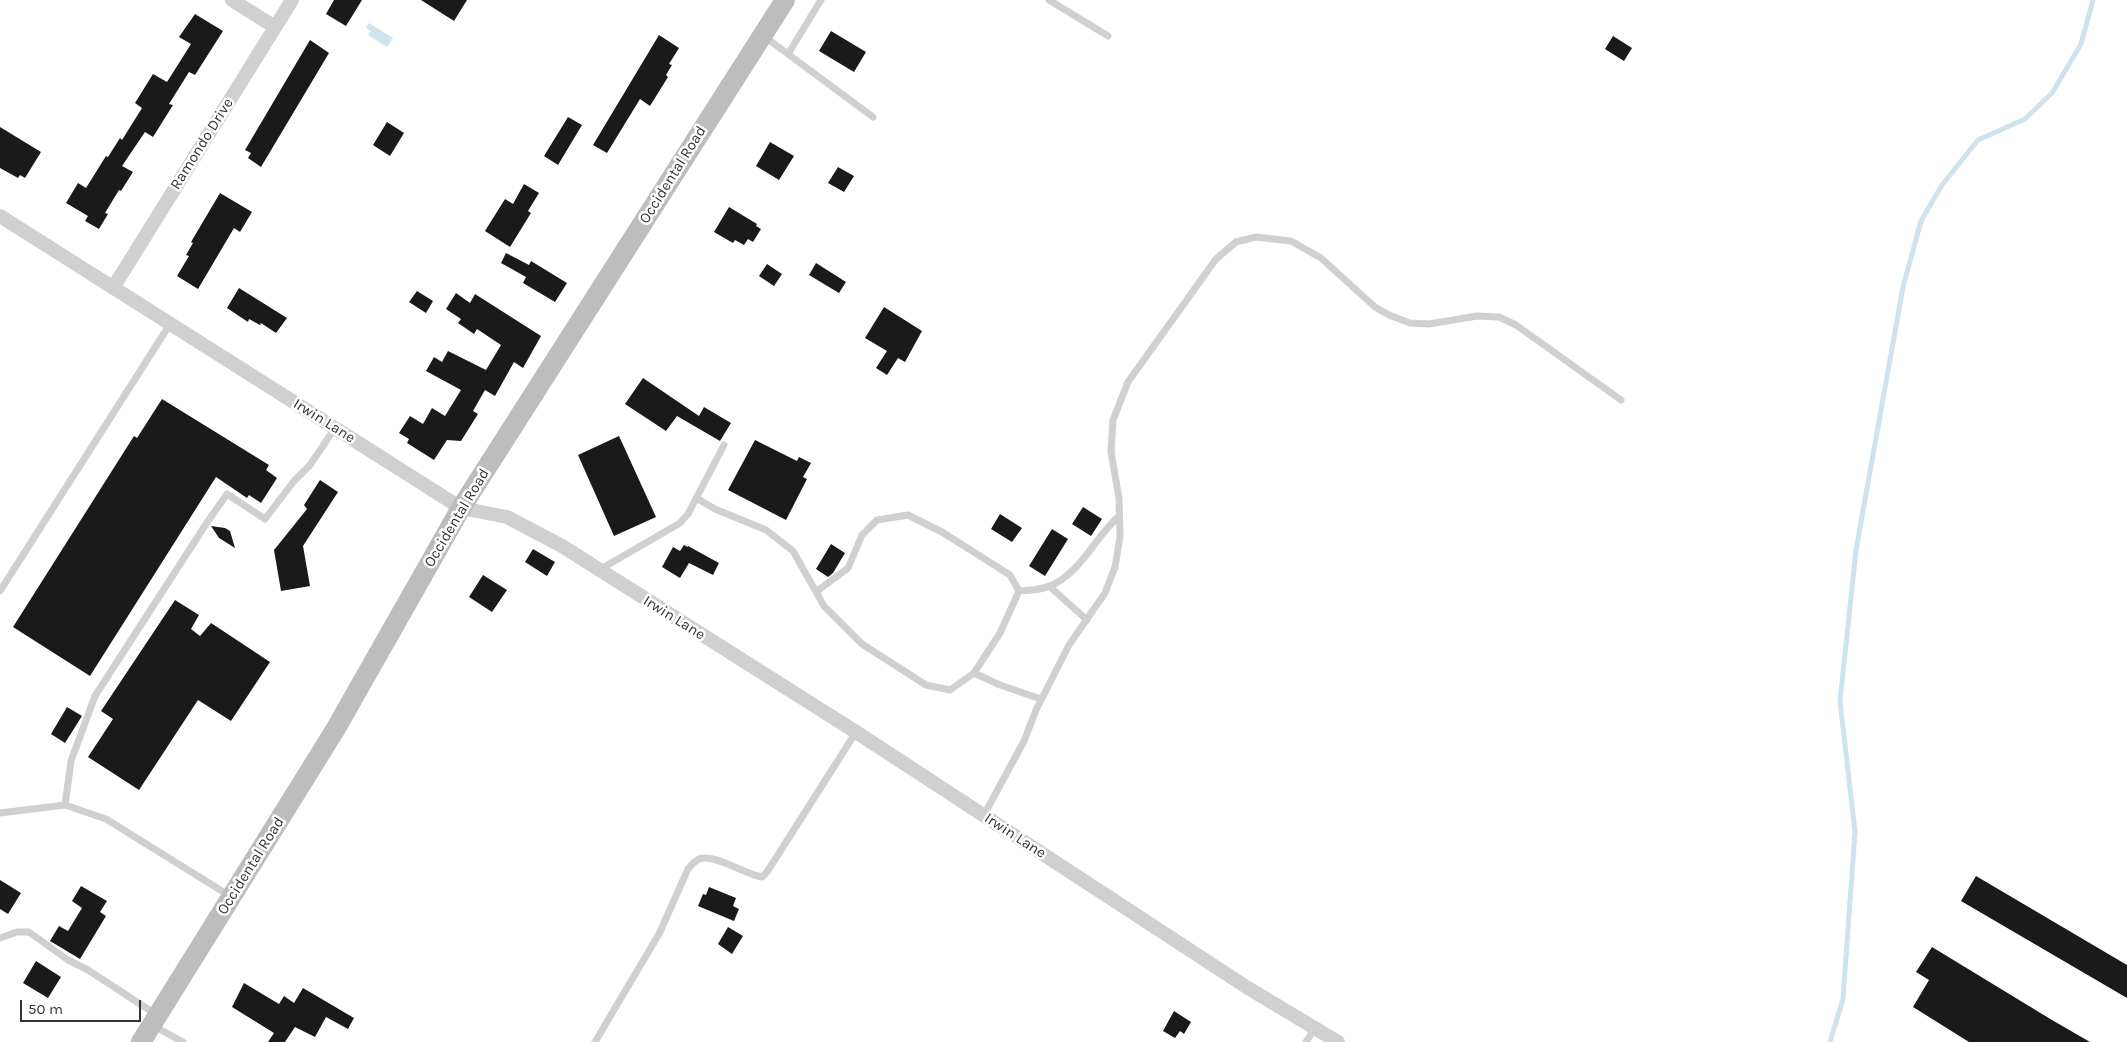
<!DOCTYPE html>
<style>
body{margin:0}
#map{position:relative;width:2127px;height:1042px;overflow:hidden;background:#fff;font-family:Karla,sans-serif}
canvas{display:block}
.scale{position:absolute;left:20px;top:1000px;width:121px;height:22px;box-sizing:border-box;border:2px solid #333;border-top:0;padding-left:6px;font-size:15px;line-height:18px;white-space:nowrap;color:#333;-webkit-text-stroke:4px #fff;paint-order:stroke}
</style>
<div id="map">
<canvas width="2127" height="1042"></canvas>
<div class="scale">50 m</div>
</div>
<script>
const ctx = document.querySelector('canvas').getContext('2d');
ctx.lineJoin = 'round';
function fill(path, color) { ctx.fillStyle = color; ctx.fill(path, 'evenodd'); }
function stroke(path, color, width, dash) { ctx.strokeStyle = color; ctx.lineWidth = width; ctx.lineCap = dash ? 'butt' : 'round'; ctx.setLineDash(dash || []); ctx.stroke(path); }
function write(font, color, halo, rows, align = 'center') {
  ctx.font = font + ' Karla,sans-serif'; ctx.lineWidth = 5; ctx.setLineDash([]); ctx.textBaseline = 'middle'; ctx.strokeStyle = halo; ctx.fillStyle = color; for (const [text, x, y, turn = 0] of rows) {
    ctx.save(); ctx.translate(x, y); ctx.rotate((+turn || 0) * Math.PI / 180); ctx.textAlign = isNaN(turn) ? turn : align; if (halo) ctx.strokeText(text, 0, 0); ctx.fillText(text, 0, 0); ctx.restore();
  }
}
fill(new Path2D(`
 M 369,23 L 393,38 L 387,47 L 368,35 L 371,31 L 366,28 Z`), '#cfe2ee');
stroke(new Path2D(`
 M 1830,1042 L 1843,999 L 1855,832 L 1840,701 L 1856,550 L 1903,287 L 1921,221 L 1942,185 L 1978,140 L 2025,119 L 2052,93 L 2081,44 L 2093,0`), '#cfe2ee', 5);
fill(new Path2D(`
 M 334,0 L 362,0 L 346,26 L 326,14 Z
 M 421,0 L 467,0 L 454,21 Z
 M 195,14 L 223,31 L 195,75 L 189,72 L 169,104 L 173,105 L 153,137 L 145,132 L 122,166 L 133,172 L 121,191 L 119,190 L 105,213 L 108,214 L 99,229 L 85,221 L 88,216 L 66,203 L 78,183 L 86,188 L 106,156 L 108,157 L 120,138 L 122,140 L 142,108 L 135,103 L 153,74 L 167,82 L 191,44 L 179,37 Z
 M 831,31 L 866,52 L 854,72 L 819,51 Z
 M 659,35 L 679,48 L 669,64 L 672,65 L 666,75 L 668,77 L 650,106 L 640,99 L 607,153 L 593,145 Z
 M 1613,36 L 1632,48 L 1624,61 L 1605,49 Z
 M 310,40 L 329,53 L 261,167 L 248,158 L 251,153 L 245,150 Z
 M 568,117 L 582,125 L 558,165 L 544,156 Z
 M 387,122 L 404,133 L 390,156 L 373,145 Z
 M 0,127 L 41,152 L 25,178 L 20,175 L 18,178 L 0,168 Z
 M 770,142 L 794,156 L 779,180 L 756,166 Z
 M 838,167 L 854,176 L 844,192 L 828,183 Z
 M 524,184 L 539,193 L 528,211 L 531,213 L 510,247 L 485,231 L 505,199 L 513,204 Z
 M 220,193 L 252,212 L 240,232 L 234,228 L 198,289 L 177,276 L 189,256 L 186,255 L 193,243 L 191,242 Z
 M 729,207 L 757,224 L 756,226 L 761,229 L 753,242 L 748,239 L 744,245 L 735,240 L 733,243 L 714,232 Z
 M 506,253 L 529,265 L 531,261 L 567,283 L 555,302 L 523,283 L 526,277 L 501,263 Z
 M 816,263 L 846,282 L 839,293 L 809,275 Z
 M 767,264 L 782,274 L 774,286 L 759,276 Z
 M 239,288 L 287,318 L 276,333 L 261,323 L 260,325 L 249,319 L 248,322 L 227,308 Z
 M 417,291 L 433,301 L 426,313 L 409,302 Z
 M 456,293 L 470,303 L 475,294 L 541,336 L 523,368 L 514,362 L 495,396 L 485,390 L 473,411 L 478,414 L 461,441 L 447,440 L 434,460 L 407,443 L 409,439 L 399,433 L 410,416 L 423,424 L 432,408 L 445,416 L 461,390 L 426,371 L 434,357 L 442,362 L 448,351 L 486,370 L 501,345 L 477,329 L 474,334 L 458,323 L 461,319 L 446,309 Z
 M 884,307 L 922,331 L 905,362 L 898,358 L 887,375 L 876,368 L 887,351 L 865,338 Z
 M 643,378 L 699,416 L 704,407 L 731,423 L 720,441 L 677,416 L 666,431 L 625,404 Z
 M 162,399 L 269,465 L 266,470 L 277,478 L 261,503 L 249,495 L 247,498 L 216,477 L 90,676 L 13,627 L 134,436 L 137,438 Z
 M 619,436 L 656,517 L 614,536 L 578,455 Z
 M 755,440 L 797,461 L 799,457 L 811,463 L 803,477 L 807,479 L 786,520 L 728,490 Z
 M 320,480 L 338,492 L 303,546 L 310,586 L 281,591 L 274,550 L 307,509 L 304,505 Z
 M 1083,507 L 1102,519 L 1091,536 L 1072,524 Z
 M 1000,514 L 1022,528 L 1012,542 L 991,529 Z
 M 211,526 L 225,528 L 230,531 L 235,548 L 219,538 Z
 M 1052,529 L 1068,539 L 1045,576 L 1029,566 Z
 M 831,544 L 845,553 L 833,573 L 828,577 L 816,569 Z
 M 684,545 L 688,547 L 688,546 L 719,563 L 713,575 L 689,563 L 680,578 L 662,567 L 673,547 L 680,551 Z
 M 533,549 L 555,562 L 547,576 L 525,562 Z
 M 483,575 L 507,590 L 492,612 L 469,597 Z
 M 175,600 L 199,615 L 191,629 L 200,636 L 211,623 L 270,662 L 231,721 L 198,700 L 139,790 L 88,757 L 113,719 L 101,711 Z
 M 67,707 L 82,716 L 65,743 L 51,734 Z
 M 1976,876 L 2127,965 L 2127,998 L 1961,901 Z
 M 0,880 L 21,893 L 8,914 L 0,909 Z
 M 81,886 L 107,901 L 100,912 L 106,916 L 80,959 L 50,941 L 59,926 L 68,931 L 82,908 L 72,901 Z
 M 709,887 L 736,898 L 733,906 L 739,909 L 734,921 L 698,906 L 703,894 L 706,895 Z
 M 728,927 L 743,936 L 732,954 L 718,944 Z
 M 1932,947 L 2052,1020 L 2090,1042 L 1969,1042 L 1913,1007 L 1929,980 L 1916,972 Z
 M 36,961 L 61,977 L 48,998 L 23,983 Z
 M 244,983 L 279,1004 L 284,996 L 294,1003 L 303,988 L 354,1018 L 348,1029 L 326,1017 L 315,1037 L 295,1027 L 285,1042 L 268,1042 L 274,1033 L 232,1007 Z
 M 1174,1011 L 1191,1022 L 1184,1034 L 1180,1031 L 1175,1038 L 1163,1031 Z`), '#1a1a1a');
stroke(new Path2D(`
 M 1049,0 L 1108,36
 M 765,37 L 873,117
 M 788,54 L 821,0
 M 696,498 L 715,509 L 766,530 L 793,551 L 824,606 L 862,644 L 926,685 L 950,690 L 974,673 L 1000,633 L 1019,591 L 1010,575 L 942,532 L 908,515 L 877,520 L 862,535 L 848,568 L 816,592
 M 599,570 L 680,523 L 688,514 L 724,445
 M 1049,586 L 1087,620
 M 0,591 L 170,324
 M 1019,591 C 1029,590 1041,590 1050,586 C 1081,573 1095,537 1119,516
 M 974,673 L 1000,685 L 1041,699
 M 65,805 L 71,761 L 95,696 L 206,524 L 227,494 L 265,519 L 294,481 L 310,465 L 335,428
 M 0,813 L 65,805 L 106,819 L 230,896
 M 984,815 L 1024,741 L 1036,710 L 1069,645 L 1105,593 L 1115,567 L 1120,537 L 1119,498 L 1111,452 L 1113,420 L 1128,382 L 1216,259 L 1236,242 L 1256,237 L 1291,241 L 1321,258 L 1375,307 L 1389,315 L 1410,323 L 1429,324 L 1477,316 L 1499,317 L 1516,325 L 1621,400
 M 0,938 L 17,932 L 29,932 L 68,960 L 88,970 L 157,1015
 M 152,1025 L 183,1042
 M 595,1042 L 659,934 L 688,869 C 692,864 697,858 704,858 C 720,857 745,874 762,877 L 767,872 L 856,732
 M 1306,1042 L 1315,1028`), '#d0d0d0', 7);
stroke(new Path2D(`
 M 232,0 L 275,27
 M 0,216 L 461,508 L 507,517 L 562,546 L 856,732 L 1248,988 L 1338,1042
 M 113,288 L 292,0`), '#d0d0d0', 14);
stroke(new Path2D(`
 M 141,1042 L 335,730 L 461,508 L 785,0`), '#bdbdbd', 20);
write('15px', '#333', '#fff', [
 ["Ramondo Drive",202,144,-58],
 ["Occidental Road",673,175,-58],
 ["Irwin Lane",324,421,32],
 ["Occidental Road",457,518,-59],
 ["Irwin Lane",674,618,32],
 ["Irwin Lane",1015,836,33],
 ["Occidental Road",251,866,-58]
]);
</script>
